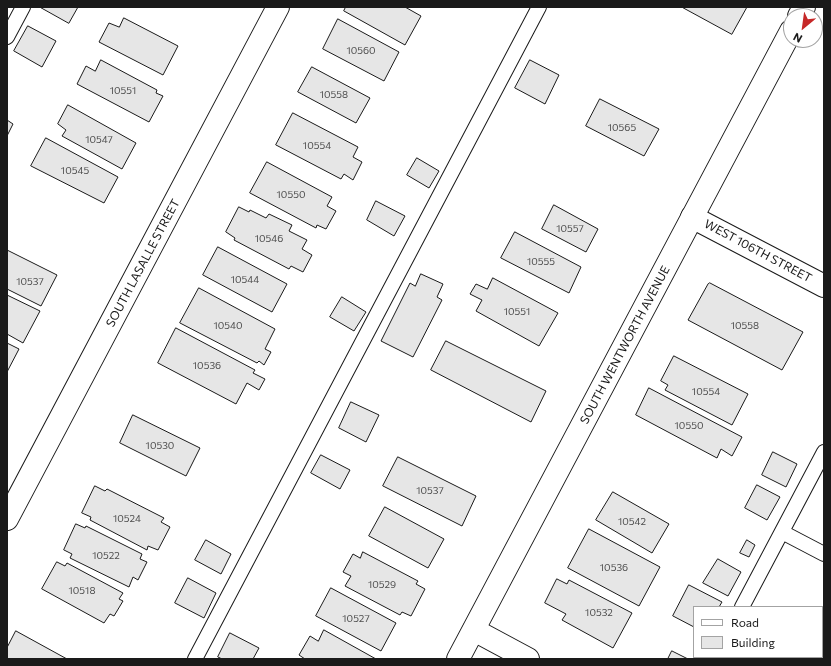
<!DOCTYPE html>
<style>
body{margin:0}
#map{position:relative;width:831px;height:666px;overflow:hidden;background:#fff;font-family:Commissioner,sans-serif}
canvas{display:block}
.frame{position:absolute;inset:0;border:8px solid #1a1a1a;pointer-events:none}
.legend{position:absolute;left:693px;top:606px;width:130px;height:52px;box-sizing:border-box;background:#fff;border:1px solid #a3a3a3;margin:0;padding:5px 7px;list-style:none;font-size:12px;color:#1a1a1a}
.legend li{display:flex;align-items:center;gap:8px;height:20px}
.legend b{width:20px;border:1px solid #a3a3a3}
.north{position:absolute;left:783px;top:8px;width:40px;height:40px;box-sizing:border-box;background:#fff;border:1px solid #a3a3a3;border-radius:50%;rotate:209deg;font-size:11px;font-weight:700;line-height:16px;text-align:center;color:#1a1a1a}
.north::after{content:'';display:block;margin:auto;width:14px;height:18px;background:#c62828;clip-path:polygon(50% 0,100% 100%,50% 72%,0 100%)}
</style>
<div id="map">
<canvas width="831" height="666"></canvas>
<div class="frame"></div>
<ul class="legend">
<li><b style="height:5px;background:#fff"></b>Road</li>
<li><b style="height:11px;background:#e6e6e6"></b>Building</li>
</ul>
<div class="north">N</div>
</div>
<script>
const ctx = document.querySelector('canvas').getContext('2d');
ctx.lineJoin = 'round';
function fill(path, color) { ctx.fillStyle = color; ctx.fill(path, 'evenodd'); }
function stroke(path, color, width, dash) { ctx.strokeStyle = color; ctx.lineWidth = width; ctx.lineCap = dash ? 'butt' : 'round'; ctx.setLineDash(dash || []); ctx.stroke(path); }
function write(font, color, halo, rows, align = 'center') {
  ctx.font = font + ' Commissioner,sans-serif'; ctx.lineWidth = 3; ctx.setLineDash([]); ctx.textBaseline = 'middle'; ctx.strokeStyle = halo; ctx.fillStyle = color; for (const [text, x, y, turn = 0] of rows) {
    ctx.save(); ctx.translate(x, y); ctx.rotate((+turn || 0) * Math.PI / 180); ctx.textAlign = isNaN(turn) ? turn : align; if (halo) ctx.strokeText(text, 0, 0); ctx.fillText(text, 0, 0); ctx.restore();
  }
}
const building = new Path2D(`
 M 40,7 L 78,7 L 69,23 Z
 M 346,7 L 405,7 L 421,16 L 405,45 L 344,11 Z
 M 682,7 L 747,7 L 732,34 Z
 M 124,18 L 178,46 L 163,75 L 99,42 L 109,23 L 119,27 Z
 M 338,19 L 399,52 L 384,81 L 323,49 Z
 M 28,26 L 56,41 L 42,67 L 14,51 Z
 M 101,60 L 157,90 L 156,93 L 163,96 L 149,122 L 77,84 L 86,66 L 95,71 Z
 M 530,60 L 559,75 L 545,104 L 515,88 Z
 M 312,67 L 370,98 L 356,123 L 298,92 Z
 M 600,99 L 659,129 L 644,156 L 586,126 Z
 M 68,105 L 136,143 L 122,169 L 62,136 L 66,130 L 58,124 Z
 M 293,113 L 358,147 L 353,157 L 362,162 L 353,180 L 344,174 L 341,179 L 276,145 Z
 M 7,120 L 13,124 L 7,136 Z
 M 46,138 L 118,177 L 104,203 L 31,166 Z
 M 417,158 L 439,171 L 429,188 L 407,175 Z
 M 267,162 L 332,197 L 327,206 L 336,211 L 326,229 L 317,225 L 316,228 L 250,193 Z
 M 376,201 L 405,216 L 394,236 L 367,220 Z
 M 554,205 L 598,229 L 586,252 L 542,229 Z
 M 239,207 L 249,212 L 250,210 L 266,218 L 269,214 L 292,225 L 289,231 L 307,240 L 302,249 L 312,255 L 303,272 L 291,266 L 289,269 L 234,240 L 235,238 L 226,232 Z
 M 515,232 L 581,267 L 569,293 L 501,258 Z
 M 218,247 L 287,284 L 272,312 L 203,275 Z
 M 7,250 L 57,275 L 41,306 L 7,289 Z
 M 421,274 L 443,284 L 437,297 L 442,300 L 413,357 L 381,341 L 410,283 L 415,286 Z
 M 493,278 L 558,313 L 539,346 L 476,311 L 482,300 L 470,294 L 476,284 L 487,289 Z
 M 710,283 L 803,332 L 782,370 L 688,320 L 708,284 Z
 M 199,288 L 275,329 L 265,349 L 271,352 L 264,365 L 259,361 L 257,363 L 180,323 Z
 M 7,295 L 40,311 L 23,343 L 7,334 Z
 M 342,297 L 366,312 L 354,331 L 330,317 Z
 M 176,328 L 255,370 L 253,373 L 265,379 L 259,390 L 247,383 L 236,404 L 158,363 Z
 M 446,341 L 546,391 L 531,422 L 431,370 Z
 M 7,343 L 19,349 L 7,372 Z
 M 674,356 L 748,394 L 732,425 L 665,390 L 668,385 L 661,381 Z
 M 649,388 L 742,437 L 732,456 L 721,449 L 717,458 L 636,415 Z
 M 351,402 L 379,415 L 366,442 L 339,428 Z
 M 133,415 L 200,448 L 186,476 L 120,443 Z
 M 773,452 L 797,464 L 786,487 L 762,475 Z
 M 321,455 L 350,470 L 340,489 L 311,473 Z
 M 398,457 L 476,496 L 462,526 L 383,486 Z
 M 757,485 L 780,497 L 767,520 L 745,508 Z
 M 95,486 L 105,491 L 107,489 L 164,518 L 161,522 L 170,527 L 158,550 L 148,546 L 147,550 L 90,520 L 91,517 L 82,513 Z
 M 613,492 L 669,524 L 652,553 L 596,520 Z
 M 385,507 L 444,539 L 428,568 L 369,536 Z
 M 76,524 L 85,528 L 86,526 L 142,554 L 140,559 L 147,562 L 138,580 L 133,577 L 129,587 L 70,558 L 72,554 L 64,550 Z
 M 589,529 L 660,567 L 639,606 L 568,568 Z
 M 206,540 L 231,554 L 221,574 L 195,560 Z
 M 747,540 L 755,545 L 749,557 L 740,553 Z
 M 363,552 L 418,581 L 416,584 L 425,589 L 411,616 L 402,612 L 400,615 L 345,586 L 351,576 L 343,572 L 353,554 L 360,558 Z
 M 718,559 L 741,572 L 728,596 L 703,583 Z
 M 57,562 L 65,566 L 67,563 L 123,593 L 119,599 L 123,601 L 114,616 L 110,614 L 104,623 L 42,589 Z
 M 188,578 L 216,593 L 204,618 L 175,603 Z
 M 557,579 L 567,584 L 569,580 L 632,613 L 613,648 L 562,620 L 566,614 L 545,603 Z
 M 689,585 L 722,602 L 719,607 L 694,607 L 694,627 L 673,616 Z
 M 331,588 L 396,623 L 381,651 L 316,616 Z
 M 324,630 L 376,659 L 305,659 L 299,655 L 310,636 L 318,641 Z
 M 16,631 L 67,659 L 7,659 L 7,648 Z
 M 230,633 L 259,648 L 253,659 L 222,659 L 218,657 Z
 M 672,651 L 688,659 L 668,659 Z
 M 733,657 L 741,657 L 744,658 L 745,657 L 765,657 L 764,659 L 732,659 Z
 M 769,657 L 800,657 L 804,659 L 769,659 Z`);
fill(building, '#e6e6e6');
stroke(building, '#1a1a1a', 1);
const service = new Path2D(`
 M 7,37 L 23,7
 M 782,532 L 824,554
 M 742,607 L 824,452
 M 195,659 L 539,7
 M 715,659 L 716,657`);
const minor = new Path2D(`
 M 692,217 L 824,286
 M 7,519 L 278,7
 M 474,630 L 528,659`);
const tertiary = new Path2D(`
 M 799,16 L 804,7
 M 458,659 L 791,31`);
stroke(service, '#1a1a1a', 16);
stroke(minor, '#1a1a1a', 24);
stroke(tertiary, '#1a1a1a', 24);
stroke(service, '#fff', 14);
stroke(minor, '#fff', 22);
stroke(tertiary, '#fff', 22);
write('10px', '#4d4d4d', null, [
 ["10560",361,51],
 ["10551",123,91],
 ["10558",334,95],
 ["10565",622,128],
 ["10547",99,140],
 ["10554",317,146],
 ["10545",75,171],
 ["10550",291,195],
 ["10557",570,229],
 ["10546",269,239],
 ["10555",541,262],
 ["10544",245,280],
 ["10537",30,282],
 ["10551",517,312],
 ["10540",228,326],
 ["10558",745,326],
 ["10536",207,366],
 ["10554",706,392],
 ["10550",689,426],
 ["10530",160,446],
 ["10537",430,491],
 ["10524",127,519],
 ["10542",632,522],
 ["10522",106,556],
 ["10536",614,568],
 ["10529",382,585],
 ["10518",82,591],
 ["10532",599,613],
 ["10527",356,619]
]);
write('12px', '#1a1a1a', '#fff', [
 ["WEST 106TH STREET",758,251,28],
 ["SOUTH LASALLE STREET",143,263,-62],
 ["SOUTH WENTWORTH AVENUE",625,345,-62]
]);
</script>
